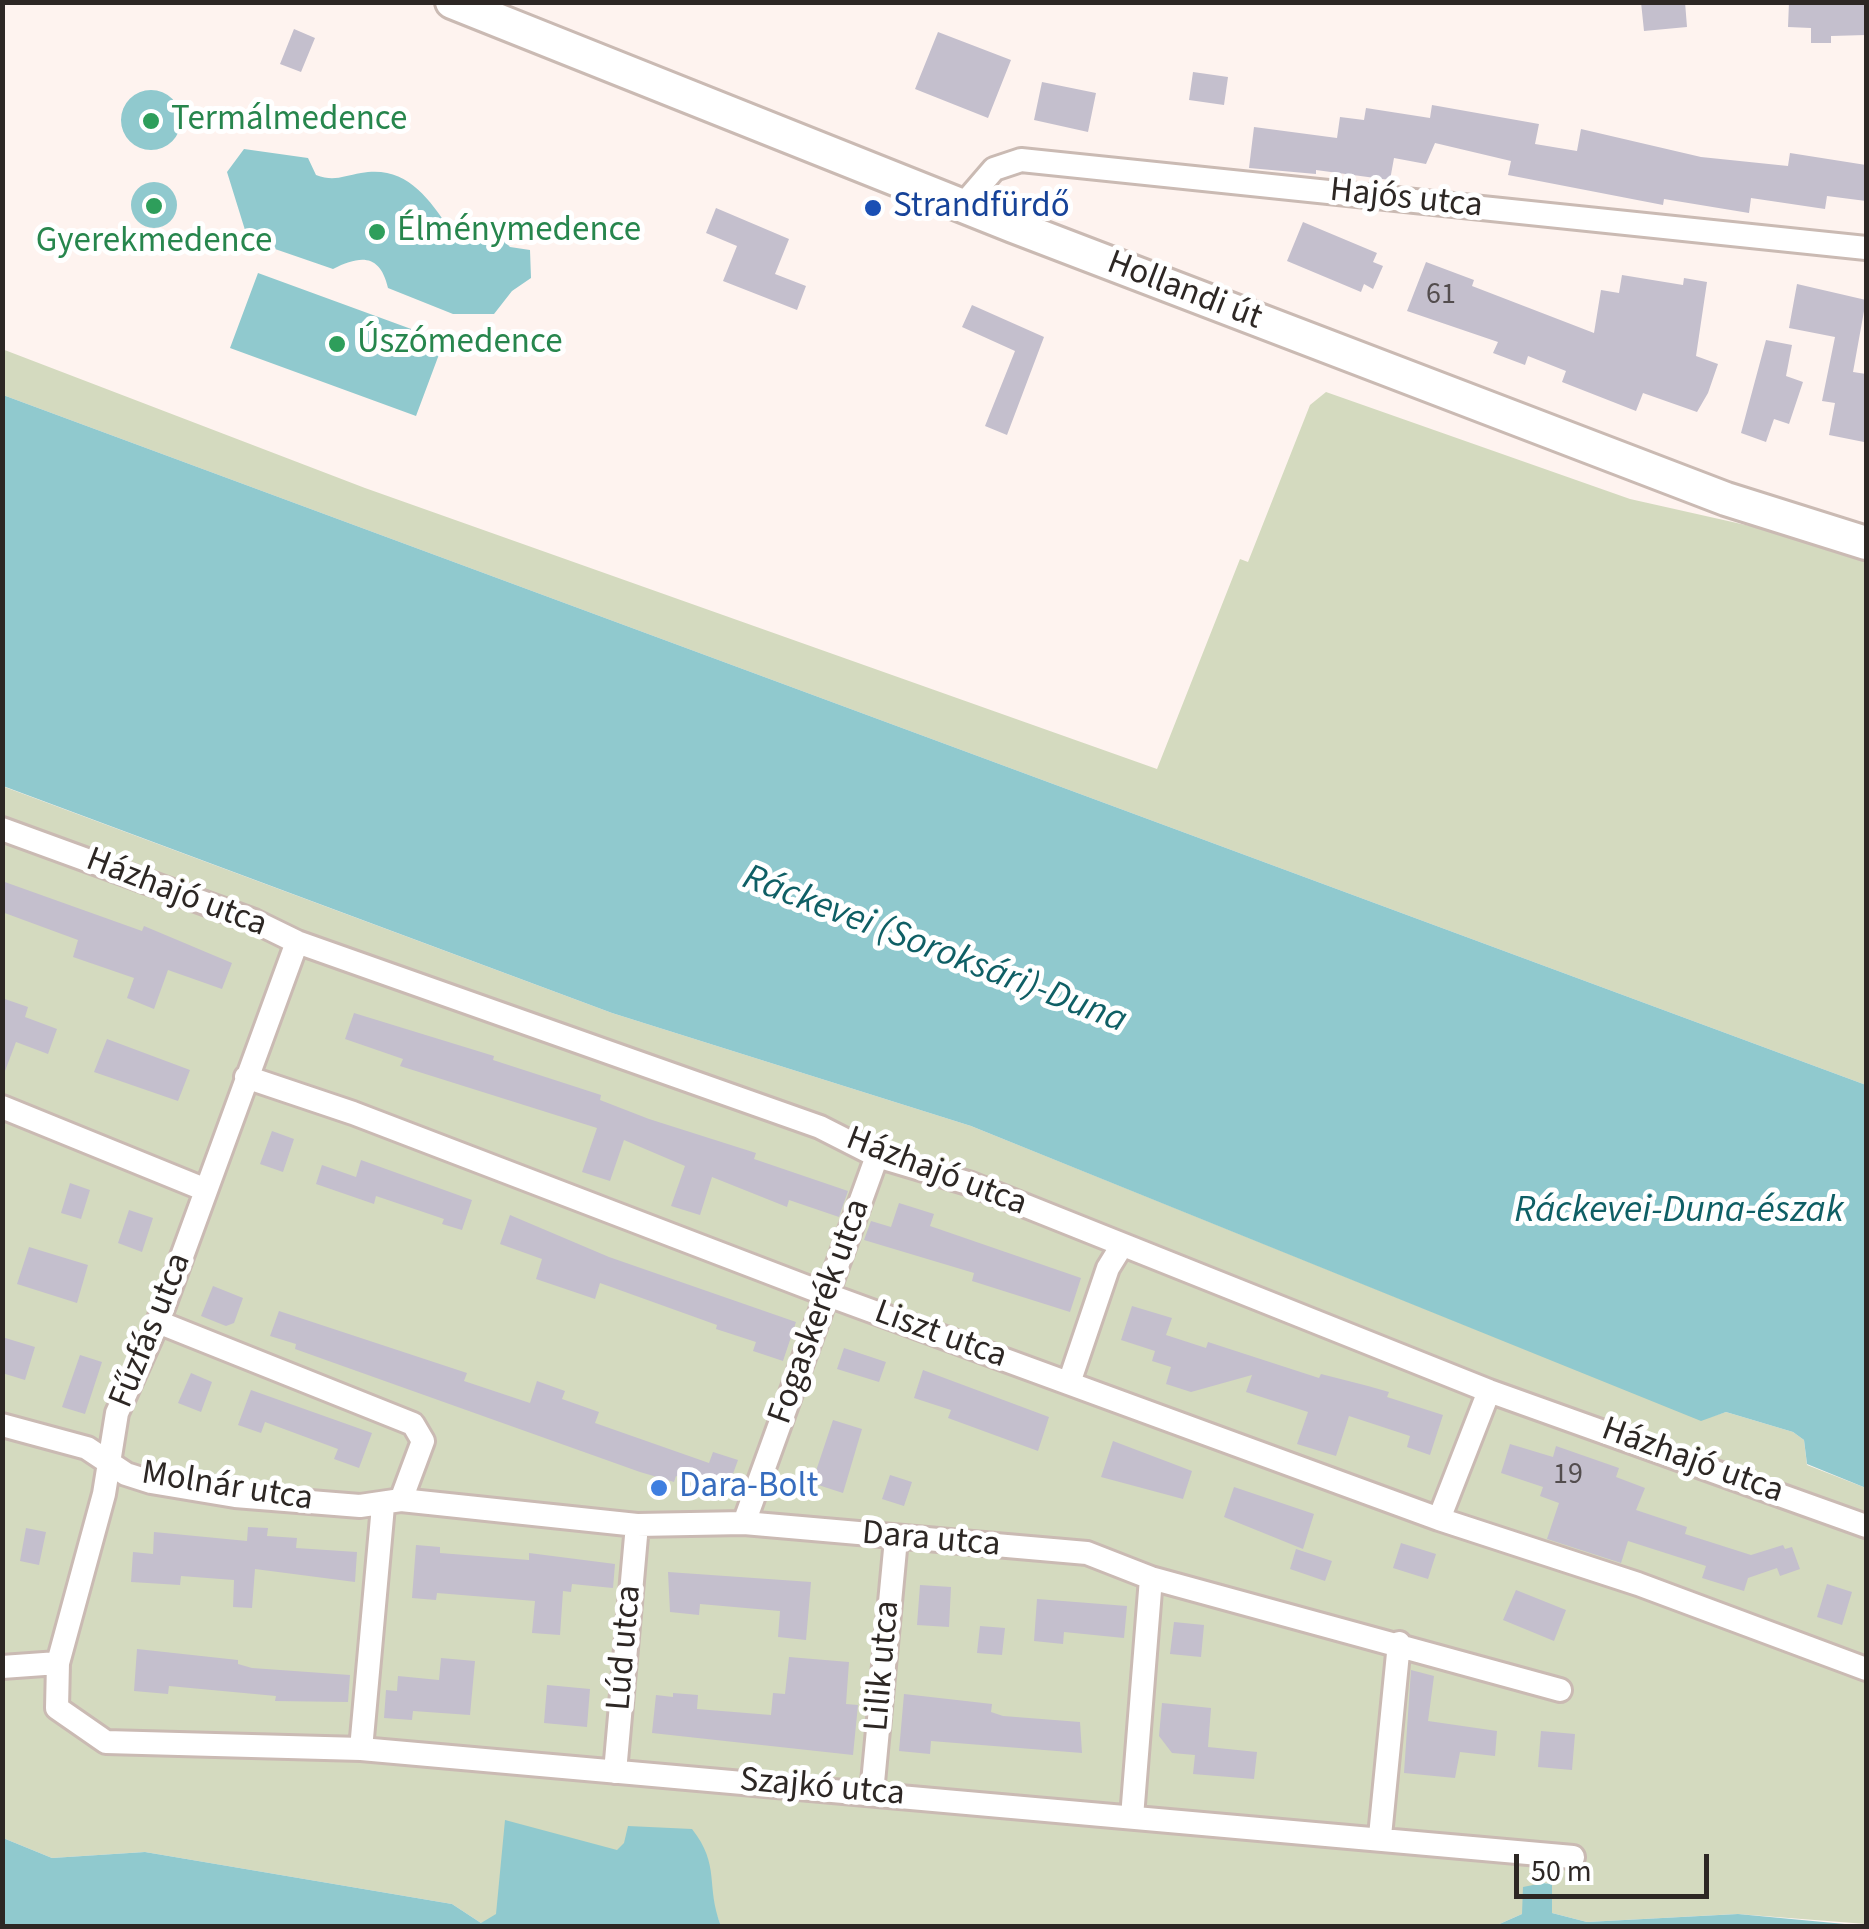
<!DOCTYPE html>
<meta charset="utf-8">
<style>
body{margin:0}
#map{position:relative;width:1869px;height:1929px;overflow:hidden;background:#fef3ef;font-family:"Source Sans 3",sans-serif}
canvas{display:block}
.frame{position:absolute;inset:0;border:5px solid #2d2724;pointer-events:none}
.scale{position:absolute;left:1514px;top:1854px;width:195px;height:45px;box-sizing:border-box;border:5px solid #2d2724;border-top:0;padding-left:12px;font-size:30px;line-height:35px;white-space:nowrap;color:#2d2724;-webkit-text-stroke:8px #fff;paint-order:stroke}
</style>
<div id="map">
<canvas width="1869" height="1929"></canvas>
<div class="frame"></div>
<div class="scale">50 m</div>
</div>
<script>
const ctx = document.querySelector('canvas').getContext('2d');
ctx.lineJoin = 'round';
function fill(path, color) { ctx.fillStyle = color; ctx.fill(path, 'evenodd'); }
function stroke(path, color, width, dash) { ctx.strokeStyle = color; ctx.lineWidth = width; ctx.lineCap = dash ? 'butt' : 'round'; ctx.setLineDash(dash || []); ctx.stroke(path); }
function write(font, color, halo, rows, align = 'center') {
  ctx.font = font + ' "Source Sans 3",sans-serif'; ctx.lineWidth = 10; ctx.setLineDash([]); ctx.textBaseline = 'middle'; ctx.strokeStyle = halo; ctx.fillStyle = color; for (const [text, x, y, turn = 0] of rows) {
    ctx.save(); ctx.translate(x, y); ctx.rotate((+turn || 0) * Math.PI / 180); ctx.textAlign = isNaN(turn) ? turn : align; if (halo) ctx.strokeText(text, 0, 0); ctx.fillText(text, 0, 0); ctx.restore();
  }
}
fill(new Path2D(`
 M 2,349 L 365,488 L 1157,769 L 1240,559 L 1248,562 L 1310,405 L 1326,392 L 1630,499 L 1866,552 L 1866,1085 L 3,395 Z
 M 2,786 L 612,1013 L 971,1126 L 1701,1420 L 1726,1412 L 1793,1432 L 1804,1440 L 1807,1465 L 1866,1488 L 1866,1924 L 1737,1914 L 1587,1922 L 1552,1913 L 1552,1884 L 1543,1883 L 1522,1914 L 1495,1926 L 721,1926 L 712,1903 L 481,1923 L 452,1904 L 145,1852 L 52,1858 L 3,1838 Z`), '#d4dabf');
fill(new Path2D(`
 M121 120a30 30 0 1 1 60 0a30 30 0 1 1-60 0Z
 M 244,149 L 308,158 L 316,175 C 334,182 343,176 361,173 C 405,165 427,196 449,228 L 489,225 L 510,247 L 530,250 L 531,278 L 512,291 L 494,314 L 453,314 L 388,288 C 380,254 361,255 333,269 L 275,249 L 270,234 L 245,230 L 227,172 Z
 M131 205a23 23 0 1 1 46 0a23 23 0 1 1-46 0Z
 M 258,273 L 444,341 L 416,416 L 230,348 Z
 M 3,395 L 1866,1085 L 1866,1488 L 1807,1464 L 1804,1440 L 1793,1432 L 1726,1412 L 1701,1421 L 971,1126 L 612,1013 L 3,786 Z
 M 505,1820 L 617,1850 L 624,1843 L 628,1826 L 692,1829 C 721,1866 705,1885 721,1926 L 3,1926 L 3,1838 L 52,1858 L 145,1852 L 452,1904 L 481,1923 L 496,1914 Z
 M 1543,1883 L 1552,1884 L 1552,1913 L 1587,1922 L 1738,1914 L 1866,1926 L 1495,1926 L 1522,1914 L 1523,1887 Z`), '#90c9ce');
fill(new Path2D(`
 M 1641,2 L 1685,2 L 1687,27 L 1644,31 Z
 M 1789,2 L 1866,2 L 1866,35 L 1831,36 L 1831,43 L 1811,43 L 1811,28 L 1788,27 Z
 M 294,29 L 315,38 L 301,72 L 280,64 Z
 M 938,32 L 1011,60 L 988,118 L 915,89 Z
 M 1193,72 L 1228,77 L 1224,105 L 1189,100 Z
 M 1042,82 L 1096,93 L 1088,132 L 1034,120 Z
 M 1432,105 L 1539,124 L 1535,144 L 1577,151 L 1581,129 L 1701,157 L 1788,166 L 1790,153 L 1866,165 L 1866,201 L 1827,196 L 1825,209 L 1751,198 L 1749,213 L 1664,199 L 1663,205 L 1508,175 L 1511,161 L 1435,143 L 1426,164 L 1394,158 L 1390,180 L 1316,170 L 1316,174 L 1249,168 L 1254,127 L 1337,138 L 1340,117 L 1364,120 L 1366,108 L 1430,118 Z
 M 716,208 L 789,239 L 775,274 L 806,286 L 797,310 L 723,281 L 737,246 L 706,233 Z
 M 1303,222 L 1377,253 L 1373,262 L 1383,266 L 1373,289 L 1364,284 L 1361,292 L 1287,261 Z
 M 1426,262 L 1474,280 L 1472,286 L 1594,333 L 1601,290 L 1619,293 L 1622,275 L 1683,285 L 1684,278 L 1707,282 L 1696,356 L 1718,364 L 1708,393 L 1697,412 L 1643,393 L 1636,411 L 1562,382 L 1566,371 L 1528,356 L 1525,365 L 1493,353 L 1498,342 L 1407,311 Z
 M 1797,284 L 1866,300 L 1853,372 L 1866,374 L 1864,442 L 1829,435 L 1835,403 L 1822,401 L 1835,337 L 1789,328 Z
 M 972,305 L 1044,337 L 1007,435 L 985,426 L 1015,351 L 962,327 Z
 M 1766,340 L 1792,345 L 1786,376 L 1803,382 L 1789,424 L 1774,419 L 1766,442 L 1741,433 Z
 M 2,881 L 142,931 L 144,926 L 232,963 L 222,989 L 168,970 L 154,1009 L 127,998 L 134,978 L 73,957 L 78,940 L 2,912 Z
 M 2,998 L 28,1007 L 25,1017 L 57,1029 L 48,1054 L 16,1042 L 5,1071 Z
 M 354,1013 L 494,1056 L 493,1060 L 601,1095 L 600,1100 L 649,1119 L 756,1153 L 754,1159 L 848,1191 L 839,1217 L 789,1200 L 787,1207 L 712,1177 L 700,1215 L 671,1206 L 685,1166 L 624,1140 L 610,1181 L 582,1172 L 597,1128 L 400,1066 L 403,1059 L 345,1039 Z
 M 107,1039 L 190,1070 L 178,1101 L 94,1072 Z
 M 272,1131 L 294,1139 L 283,1172 L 260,1164 Z
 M 361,1160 L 472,1200 L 462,1230 L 442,1224 L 444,1219 L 376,1196 L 374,1204 L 316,1184 L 322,1165 L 356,1177 Z
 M 70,1183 L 90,1190 L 81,1219 L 61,1213 Z
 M 899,1203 L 934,1214 L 930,1226 L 1081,1278 L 1070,1312 L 972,1281 L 974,1273 L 864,1240 L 871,1221 L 891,1227 Z
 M 129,1210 L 153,1218 L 142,1252 L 118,1243 Z
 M 510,1215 L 609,1257 L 796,1322 L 783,1361 L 753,1351 L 756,1342 L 716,1329 L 717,1325 L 600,1283 L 595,1299 L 536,1279 L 542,1259 L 500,1244 Z
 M 29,1247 L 88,1265 L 77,1303 L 17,1284 Z
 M 213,1286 L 243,1298 L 234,1323 L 226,1326 L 201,1316 Z
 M 1132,1306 L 1172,1318 L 1166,1335 L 1206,1348 L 1208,1342 L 1319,1378 L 1321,1374 L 1368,1386 L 1389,1392 L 1387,1397 L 1443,1415 L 1430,1455 L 1407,1447 L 1410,1436 L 1349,1416 L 1336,1456 L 1297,1444 L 1308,1412 L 1246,1392 L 1252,1375 L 1191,1392 L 1166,1384 L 1171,1367 L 1152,1361 L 1155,1351 L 1121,1340 Z
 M 279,1311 L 467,1373 L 464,1381 L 530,1403 L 537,1381 L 565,1391 L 562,1399 L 599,1412 L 595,1423 L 709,1463 L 713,1452 L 738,1460 L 726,1493 L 676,1476 L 674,1482 L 640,1472 L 295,1349 L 296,1344 L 270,1336 Z
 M 2,1337 L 35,1347 L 25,1380 L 2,1373 Z
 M 844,1348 L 886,1362 L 879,1382 L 837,1369 Z
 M 80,1355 L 102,1362 L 85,1414 L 62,1407 Z
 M 923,1370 L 1049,1417 L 1038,1451 L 948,1418 L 951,1410 L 914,1398 Z
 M 191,1373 L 212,1382 L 201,1412 L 178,1403 Z
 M 251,1390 L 372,1433 L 359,1468 L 334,1459 L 338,1449 L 265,1422 L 261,1433 L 238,1425 Z
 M 833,1420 L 862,1429 L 843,1493 L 812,1483 Z
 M 1113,1441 L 1192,1471 L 1183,1499 L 1101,1477 Z
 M 1510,1444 L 1553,1457 L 1556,1446 L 1619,1468 L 1616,1477 L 1645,1488 L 1636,1510 L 1687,1527 L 1685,1534 L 1751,1555 L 1783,1545 L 1785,1549 L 1792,1547 L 1800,1569 L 1780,1576 L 1777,1568 L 1748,1578 L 1744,1591 L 1702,1578 L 1706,1566 L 1628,1541 L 1621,1563 L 1547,1539 L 1559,1503 L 1540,1496 L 1543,1487 L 1501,1473 Z
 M 890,1475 L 912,1482 L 904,1506 L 882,1499 Z
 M 1234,1487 L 1314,1514 L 1303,1549 L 1224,1517 Z
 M 248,1527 L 268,1528 L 267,1536 L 297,1538 L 296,1548 L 357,1552 L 355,1582 L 255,1569 L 252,1608 L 233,1607 L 234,1580 L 181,1576 L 180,1585 L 131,1582 L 133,1552 L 153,1554 L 154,1532 L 247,1541 Z
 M 26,1528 L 46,1532 L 39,1565 L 20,1561 Z
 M 1401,1543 L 1436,1554 L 1428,1579 L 1393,1568 Z
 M 416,1545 L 440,1547 L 440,1553 L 529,1560 L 529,1553 L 615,1564 L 613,1588 L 572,1584 L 571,1592 L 563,1591 L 560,1635 L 532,1633 L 535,1601 L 437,1593 L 436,1600 L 412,1598 Z
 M 1296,1549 L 1332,1561 L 1325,1581 L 1290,1569 Z
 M 668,1572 L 811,1582 L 806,1640 L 778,1637 L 780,1611 L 700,1604 L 699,1615 L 670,1612 Z
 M 1827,1584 L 1852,1592 L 1842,1625 L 1817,1617 Z
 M 920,1585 L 951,1587 L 949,1627 L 917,1625 Z
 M 1516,1590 L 1566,1610 L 1554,1641 L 1503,1620 Z
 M 1037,1599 L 1127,1606 L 1124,1638 L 1064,1632 L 1063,1644 L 1034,1641 Z
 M 1174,1622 L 1204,1625 L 1201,1657 L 1170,1654 Z
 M 980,1626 L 1005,1628 L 1002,1655 L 977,1653 Z
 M 137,1649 L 238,1660 L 238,1664 L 252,1668 L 350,1675 L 348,1702 L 275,1701 L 276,1696 L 169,1686 L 168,1694 L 134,1691 Z
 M 789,1657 L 849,1662 L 846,1704 L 858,1705 L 853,1755 L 652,1733 L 656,1695 L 673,1697 L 673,1693 L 698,1695 L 697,1709 L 771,1715 L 773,1693 L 785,1694 Z
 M 441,1658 L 475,1661 L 470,1715 L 413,1711 L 412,1720 L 384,1718 L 386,1690 L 397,1691 L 398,1676 L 439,1680 Z
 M 1411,1670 L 1434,1676 L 1428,1721 L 1497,1731 L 1495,1756 L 1460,1752 L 1455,1778 L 1404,1773 Z
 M 547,1685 L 590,1689 L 587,1727 L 544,1723 Z
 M 904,1694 L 992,1704 L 991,1712 L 1003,1716 L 1080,1722 L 1082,1753 L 931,1741 L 930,1754 L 899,1751 Z
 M 1162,1703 L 1211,1708 L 1208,1747 L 1257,1752 L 1254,1779 L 1193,1774 L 1195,1755 L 1172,1753 L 1159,1736 Z
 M 1541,1731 L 1575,1734 L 1572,1770 L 1538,1767 Z`), '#c4bfcd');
const street = new Path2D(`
 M 963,205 L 994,169 L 1021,160 L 1866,248
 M 2,829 L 254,921 L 297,942 L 820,1127 L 877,1156 L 971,1184 L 1489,1391 L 1866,1526
 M 297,942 L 158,1322 L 117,1413 L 104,1494 L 58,1663 L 57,1708 L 106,1742 L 361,1749 L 1573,1857
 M 246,1077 L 353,1113 L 828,1295 L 1439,1519 L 1638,1584 L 1866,1669
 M 2,1107 L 206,1190
 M 158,1322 L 413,1424 L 423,1441 L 401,1500
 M 1069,1383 L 1108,1268 L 1121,1247
 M 2,1425 L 87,1448 L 126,1474 L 151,1482 L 235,1496 L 360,1506 L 401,1500 L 637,1525 L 744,1523 L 1087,1553 L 1151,1578 L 1560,1690
 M 1439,1519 L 1489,1391
 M 744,1523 L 877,1156
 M 2,1667 L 58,1663
 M 361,1749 L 383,1506
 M 615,1772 L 637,1525
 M 872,1793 L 896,1539
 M 1132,1817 L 1151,1578
 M 1380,1836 L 1399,1643`);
const secondary = new Path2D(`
 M 452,2 L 1013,226 L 1726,499 L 1866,543`);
stroke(street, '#cabab3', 28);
stroke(secondary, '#cabab3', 38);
stroke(street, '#fff', 22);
stroke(secondary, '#fff', 32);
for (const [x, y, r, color] of [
 [151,121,10,"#2e9e5b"],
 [154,206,10,"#2e9e5b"],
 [873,208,10,"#1a4fb4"],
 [377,232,10,"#2e9e5b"],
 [337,344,10,"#2e9e5b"],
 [659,1488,10,"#3f7fe0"]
]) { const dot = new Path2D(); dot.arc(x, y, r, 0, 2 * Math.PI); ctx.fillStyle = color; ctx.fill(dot); stroke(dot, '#fff', 4); }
write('30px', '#534d4e', null, [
 ["61",1441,296],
 ["19",1568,1476]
]);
write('35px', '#27864d', '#fff', [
 ["Termálmedence",171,121],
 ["Élménymedence",397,232],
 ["Gyerekmedence",154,243,"center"],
 ["Úszómedence",357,344]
], 'left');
write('35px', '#2d2724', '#fff', [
 ["Hajós utca",1406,200,6],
 ["Hollandi út",1184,292,21],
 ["Házhajó utca",176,894,21],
 ["Házhajó utca",936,1173,21],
 ["Fogaskerék utca",821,1312,-70],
 ["Fűzfás utca",152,1331,-68],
 ["Liszt utca",940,1336,20],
 ["Házhajó utca",1692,1462,20],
 ["Molnár utca",227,1488,9],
 ["Dara utca",931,1541,5],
 ["Lúd utca",626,1648,-85],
 ["Lilik utca",884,1666,-85],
 ["Szajkó utca",822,1789,5]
]);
write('35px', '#164399', '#fff', [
 ["Strandfürdő",893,208]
], 'left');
write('35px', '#366cbe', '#fff', [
 ["Dara-Bolt",679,1488]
], 'left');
write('italic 38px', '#0f5f65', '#fff', [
 ["Ráckevei (Soroksári)-Duna",934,951,21],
 ["Ráckevei-Duna-észak",1679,1213]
]);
</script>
